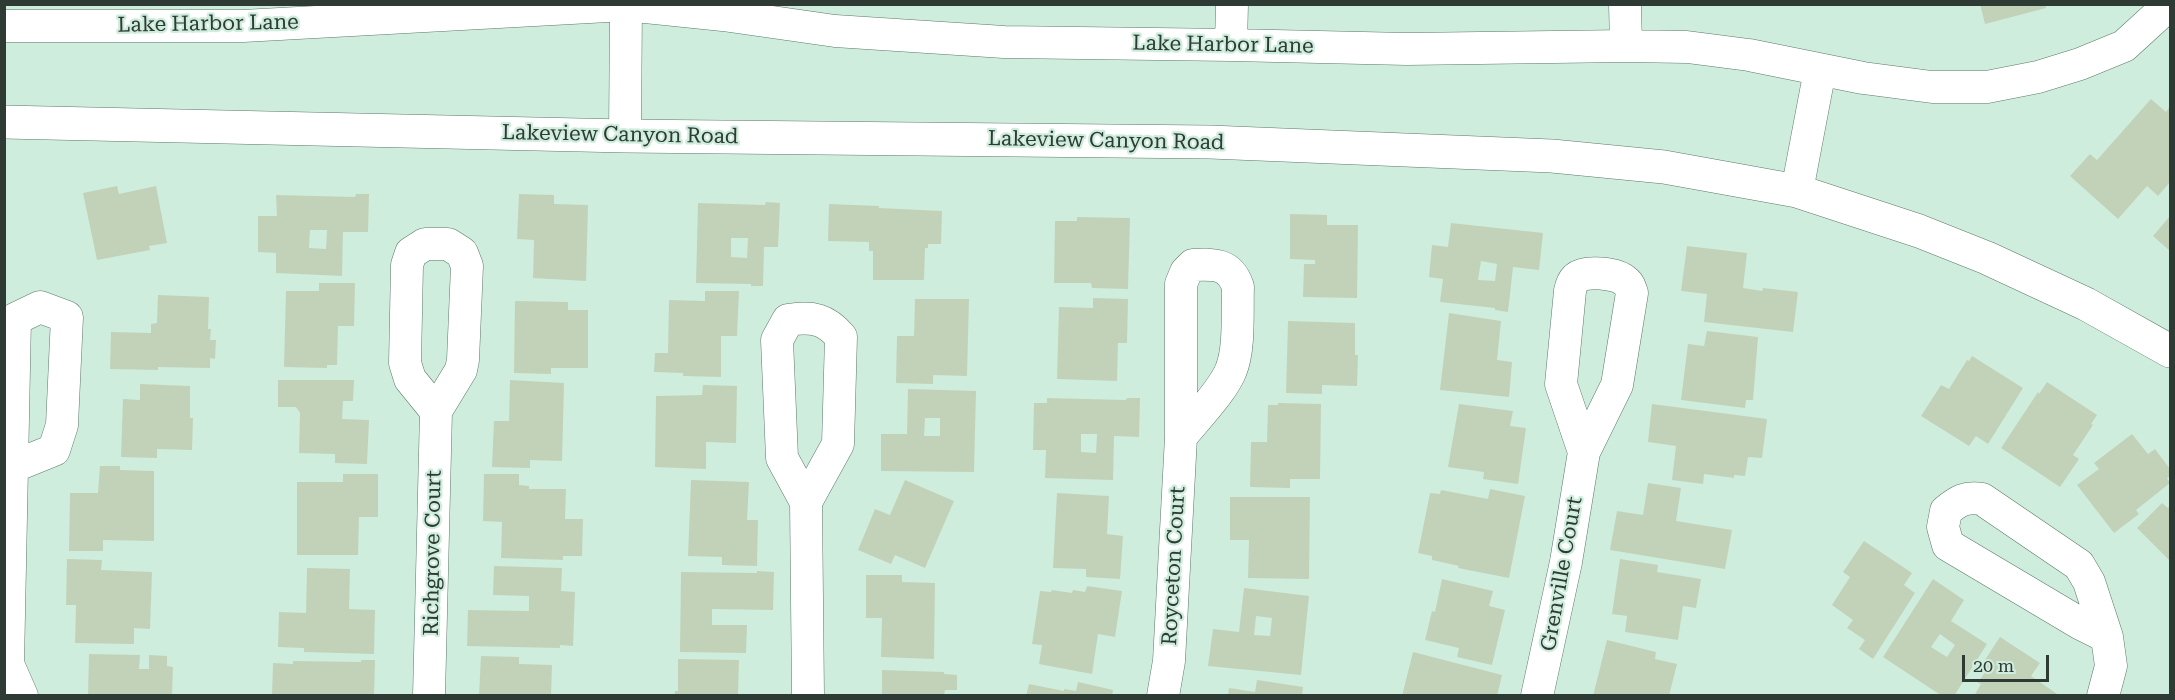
<!DOCTYPE html>
<style>
body{margin:0}
#map{position:relative;width:2175px;height:700px;overflow:hidden;background:#cfeddd;font-family:"Roboto Serif",serif}
canvas{display:block}
.frame{position:absolute;inset:0;border:6px solid #2e3a34;pointer-events:none}
.scale{position:absolute;left:1962px;top:655px;width:87px;height:27px;box-sizing:border-box;border:3px solid #2e3a34;border-top:0;padding-left:8px;font-size:18px;line-height:21px;white-space:nowrap;color:#2e3a34;-webkit-text-stroke:4px #cfeddd;paint-order:stroke}
</style>
<div id="map">
<canvas width="2175" height="700"></canvas>
<div class="frame"></div>
<div class="scale">20 m</div>
</div>
<script>
const ctx = document.querySelector('canvas').getContext('2d');
ctx.lineJoin = 'round';
function fill(path, color) { ctx.fillStyle = color; ctx.fill(path, 'evenodd'); }
function stroke(path, color, width, dash) { ctx.strokeStyle = color; ctx.lineWidth = width; ctx.lineCap = dash ? 'butt' : 'round'; ctx.setLineDash(dash || []); ctx.stroke(path); }
function write(font, color, halo, rows, align = 'center') {
  ctx.font = font + ' "Roboto Serif",serif'; ctx.lineWidth = 4.5; ctx.setLineDash([]); ctx.textBaseline = 'middle'; ctx.strokeStyle = halo; ctx.fillStyle = color; for (const [text, x, y, turn = 0] of rows) {
    ctx.save(); ctx.translate(x, y); ctx.rotate((+turn || 0) * Math.PI / 180); ctx.textAlign = isNaN(turn) ? turn : align; if (halo) ctx.strokeText(text, 0, 0); ctx.fillText(text, 0, 0); ctx.restore();
  }
}
fill(new Path2D(`
 M 1980,4 L 2045,4 L 2046,8 L 1985,24 Z
 M 2151,99 L 2166,112 L 2170,106 L 2170,182 L 2158,196 L 2147,186 L 2118,219 L 2070,176 L 2090,154 L 2097,160 Z
 M 117,186 L 119,194 L 156,186 L 167,243 L 149,246 L 150,250 L 97,260 L 83,193 Z
 M 356,194 L 369,194 L 368,232 L 343,232 L 342,276 L 276,273 L 276,253 L 258,252 L 258,216 L 277,216 L 276,195 L 355,197 ZM 310,230 L 327,230 L 326,249 L 309,248 Z
 M 519,194 L 554,195 L 554,204 L 588,205 L 586,281 L 533,278 L 534,240 L 517,239 Z
 M 766,202 L 780,203 L 778,247 L 764,247 L 763,286 L 751,286 L 751,284 L 696,283 L 698,203 L 765,205 ZM 731,238 L 748,238 L 747,258 L 731,257 Z
 M 829,204 L 879,206 L 879,208 L 942,211 L 941,244 L 928,244 L 928,248 L 925,248 L 924,280 L 873,280 L 873,251 L 869,251 L 869,242 L 828,241 Z
 M 1290,214 L 1327,215 L 1327,225 L 1358,225 L 1357,298 L 1303,297 L 1304,264 L 1315,264 L 1315,260 L 1290,259 Z
 M 2170,216 L 2170,251 L 2153,236 Z
 M 1077,217 L 1130,218 L 1128,289 L 1092,288 L 1091,283 L 1054,283 L 1055,221 L 1077,221 Z
 M 1451,223 L 1543,233 L 1539,270 L 1513,267 L 1508,312 L 1495,310 L 1495,308 L 1440,302 L 1443,279 L 1429,277 L 1432,245 L 1448,247 ZM 1481,261 L 1497,264 L 1495,281 L 1478,280 Z
 M 1687,246 L 1747,253 L 1743,288 L 1762,291 L 1763,288 L 1798,292 L 1793,332 L 1704,322 L 1707,294 L 1681,291 Z
 M 319,283 L 355,283 L 354,326 L 338,326 L 337,365 L 327,365 L 327,368 L 284,367 L 286,291 L 319,291 Z
 M 705,291 L 739,291 L 737,336 L 721,336 L 721,377 L 683,376 L 683,373 L 654,372 L 655,353 L 668,353 L 669,300 L 705,301 Z
 M 158,295 L 209,297 L 208,329 L 211,329 L 210,340 L 216,340 L 215,359 L 210,358 L 210,368 L 158,367 L 158,370 L 110,369 L 111,332 L 151,333 L 151,324 L 157,323 Z
 M 1093,298 L 1128,299 L 1127,343 L 1118,343 L 1117,381 L 1057,379 L 1059,307 L 1093,308 Z
 M 915,299 L 969,299 L 967,376 L 933,375 L 933,384 L 896,383 L 897,336 L 914,336 Z
 M 515,301 L 568,302 L 568,310 L 588,310 L 588,368 L 551,368 L 551,374 L 514,373 Z
 M 1449,313 L 1501,321 L 1497,360 L 1512,362 L 1509,397 L 1440,390 Z
 M 1288,321 L 1355,323 L 1355,355 L 1358,355 L 1357,386 L 1322,385 L 1322,394 L 1286,393 Z
 M 1707,331 L 1758,337 L 1753,400 L 1746,400 L 1745,408 L 1681,400 L 1688,344 L 1704,346 Z
 M 1972,356 L 2023,388 L 1988,444 L 1976,436 L 1969,446 L 1921,416 L 1941,385 L 1949,389 L 1967,360 L 1969,361 Z
 M 278,380 L 354,380 L 353,401 L 343,401 L 342,419 L 369,420 L 367,464 L 335,463 L 335,454 L 299,453 L 300,413 L 296,407 L 278,407 Z
 M 510,380 L 564,383 L 562,461 L 530,460 L 530,468 L 492,467 L 494,421 L 509,421 Z
 M 2047,382 L 2097,415 L 2091,424 L 2093,425 L 2073,455 L 2079,459 L 2060,487 L 2001,448 L 2038,392 L 2039,394 Z
 M 140,384 L 190,386 L 190,418 L 193,418 L 192,450 L 157,449 L 157,458 L 121,457 L 123,399 L 140,400 Z
 M 703,385 L 737,386 L 736,443 L 706,442 L 706,469 L 655,467 L 656,396 L 702,395 Z
 M 908,389 L 976,391 L 974,472 L 881,471 L 881,434 L 907,434 ZM 925,418 L 940,418 L 940,436 L 924,436 Z
 M 1047,398 L 1126,400 L 1127,398 L 1140,398 L 1139,437 L 1114,436 L 1113,480 L 1045,478 L 1046,450 L 1033,450 L 1034,403 L 1047,403 ZM 1081,434 L 1097,434 L 1096,453 L 1081,452 Z
 M 1278,403 L 1321,404 L 1320,479 L 1290,479 L 1290,488 L 1250,487 L 1251,442 L 1267,442 L 1268,405 L 1278,405 Z
 M 1459,404 L 1513,411 L 1510,426 L 1526,428 L 1518,484 L 1483,479 L 1484,472 L 1448,467 Z
 M 1652,404 L 1767,419 L 1762,458 L 1748,457 L 1745,476 L 1734,475 L 1734,478 L 1704,474 L 1703,484 L 1672,480 L 1676,446 L 1648,442 Z
 M 2132,434 L 2148,454 L 2155,449 L 2170,469 L 2170,476 L 2167,478 L 2170,483 L 2136,510 L 2139,514 L 2114,533 L 2077,485 L 2099,469 L 2094,463 Z
 M 100,466 L 120,466 L 120,470 L 154,471 L 154,541 L 103,540 L 103,551 L 69,551 L 70,493 L 98,493 Z
 M 343,474 L 378,474 L 378,517 L 359,517 L 358,555 L 297,555 L 297,482 L 343,482 Z
 M 484,474 L 519,474 L 519,485 L 529,486 L 529,489 L 566,489 L 565,519 L 583,519 L 582,556 L 563,556 L 563,560 L 501,558 L 502,522 L 483,521 Z
 M 691,480 L 749,482 L 747,520 L 758,520 L 757,566 L 722,565 L 722,557 L 688,556 Z
 M 905,480 L 954,501 L 925,568 L 895,555 L 891,564 L 858,550 L 875,509 L 890,515 Z
 M 1648,483 L 1681,488 L 1676,521 L 1732,530 L 1725,569 L 1610,550 L 1617,511 L 1643,515 Z
 M 1490,489 L 1525,496 L 1509,578 L 1458,568 L 1459,566 L 1432,560 L 1432,556 L 1418,553 L 1430,493 L 1440,494 L 1441,490 L 1488,499 Z
 M 1057,493 L 1109,496 L 1107,534 L 1123,536 L 1120,579 L 1086,577 L 1086,569 L 1053,568 Z
 M 1230,497 L 1310,497 L 1309,579 L 1248,578 L 1249,540 L 1230,540 Z
 M 2162,503 L 2168,508 L 2170,505 L 2170,561 L 2137,528 Z
 M 1864,541 L 1912,573 L 1904,585 L 1915,593 L 1873,659 L 1859,649 L 1865,640 L 1847,628 L 1853,620 L 1832,605 L 1850,577 L 1843,572 Z
 M 67,559 L 102,560 L 101,570 L 152,572 L 150,629 L 134,628 L 134,644 L 75,643 L 76,605 L 66,605 Z
 M 1620,559 L 1658,565 L 1657,572 L 1701,579 L 1696,608 L 1683,606 L 1678,640 L 1625,632 L 1627,616 L 1612,614 Z
 M 494,566 L 562,568 L 561,591 L 575,592 L 573,646 L 560,645 L 560,648 L 467,646 L 468,610 L 529,611 L 529,596 L 493,595 Z
 M 307,568 L 350,569 L 349,609 L 375,610 L 374,654 L 304,652 L 304,648 L 278,647 L 279,612 L 306,613 Z
 M 757,571 L 774,572 L 773,610 L 712,609 L 712,625 L 747,625 L 746,653 L 680,652 L 681,572 L 757,573 Z
 M 866,575 L 902,575 L 902,582 L 935,583 L 934,659 L 881,657 L 882,618 L 866,618 Z
 M 1442,579 L 1493,591 L 1489,606 L 1505,610 L 1492,665 L 1457,657 L 1459,648 L 1425,640 L 1432,611 L 1435,612 Z
 M 1933,579 L 1964,600 L 1951,621 L 1987,644 L 1954,696 L 1942,696 L 1883,657 ZM 1940,634 L 1955,645 L 1947,657 L 1931,647 Z
 M 1087,586 L 1122,591 L 1115,637 L 1098,634 L 1092,674 L 1039,664 L 1042,645 L 1032,644 L 1040,591 L 1051,592 L 1052,590 L 1072,593 L 1073,590 L 1085,592 Z
 M 1244,588 L 1309,596 L 1301,675 L 1208,666 L 1213,629 L 1239,632 ZM 1256,616 L 1272,618 L 1270,636 L 1254,635 Z
 M 2000,637 L 2040,663 L 2031,676 L 2060,696 L 1974,696 L 1981,684 L 1978,683 L 1985,672 L 1979,669 Z
 M 1607,640 L 1656,652 L 1655,659 L 1677,664 L 1669,696 L 1593,696 Z
 M 1413,652 L 1502,675 L 1497,696 L 1402,696 Z
 M 89,654 L 140,655 L 139,669 L 149,669 L 149,655 L 167,656 L 167,666 L 173,667 L 172,696 L 88,696 Z
 M 481,656 L 519,657 L 519,664 L 552,665 L 551,696 L 479,696 Z
 M 678,659 L 739,660 L 738,696 L 674,696 L 675,691 L 678,691 Z
 M 361,660 L 375,660 L 374,696 L 272,696 L 273,663 L 293,664 L 293,661 L 361,662 Z
 M 882,670 L 944,672 L 944,674 L 957,675 L 957,690 L 945,690 L 944,696 L 882,696 Z
 M 1257,680 L 1303,687 L 1302,696 L 1228,696 L 1229,688 L 1255,692 Z
 M 1078,682 L 1113,690 L 1112,696 L 1026,696 L 1029,684 L 1064,691 L 1064,689 L 1076,691 Z`), '#c2d2b9');
const street = new Path2D(`
 M 1625,4 L 1626,46
 M 4,26 L 243,26 L 626,5 L 723,15 L 835,31 L 1004,42 L 1231,45 L 1407,49 L 1626,46 L 1687,47 L 1749,55 L 1863,78 L 1932,87 L 1987,87 L 2038,77 L 2080,64 L 2124,46 L 2170,4
 M 1231,45 L 1232,4
 M 625,136 L 626,5
 M 1797,191 L 1820,70
 M 12,467 L 54,450 L 62,425 L 67,317 L 40,307 L 15,319 L 8,664 L 22,696
 M 806,502 L 838,444 L 841,337 C 826,319 812,316 788,320 L 777,340 L 782,458 L 806,502 L 808,696
 M 429,696 L 436,411 L 461,370 L 463,360 L 467,266 L 462,253 L 448,244 L 425,244 L 411,253 L 407,265 L 405,363 L 410,379 L 436,411
 M 1163,696 L 1169,661 L 1181,437 L 1181,284 L 1186,272 L 1193,265 C 1214,264 1230,263 1238,287 C 1237,311 1240,348 1231,370 C 1223,391 1195,419 1181,437
 M 1537,696 L 1566,562 L 1584,452 L 1617,385 L 1632,293 C 1630,288 1630,284 1625,281 C 1617,273 1585,270 1576,278 C 1572,282 1571,286 1570,291 L 1561,384 L 1584,452
 M 2103,696 L 2111,666 L 2107,637 L 2089,582 L 2079,565 L 1982,499 C 1966,496 1958,501 1946,511 L 1943,527 L 1948,545 L 2081,624 L 2107,637`);
const secondary = new Path2D(`
 M 4,122 L 625,136 L 1210,142 L 1552,156 L 1664,167 L 1797,191 L 1919,231 L 1987,258 L 2086,304 L 2170,351`);
stroke(street, '#5c786a', 33);
stroke(secondary, '#5c786a', 34);
stroke(street, '#fff', 32);
stroke(secondary, '#fff', 33);
write('21px', '#2e3a34', '#cfeddd', [
 ["Lake Harbor Lane",208,24,-1],
 ["Lake Harbor Lane",1223,45,1],
 ["Lakeview Canyon Road",620,135,1],
 ["Lakeview Canyon Road",1106,141,1],
 ["Richgrove Court",433,553,-89],
 ["Royceton Court",1174,566,-87],
 ["Grenville Court",1562,574,-80]
]);
</script>
